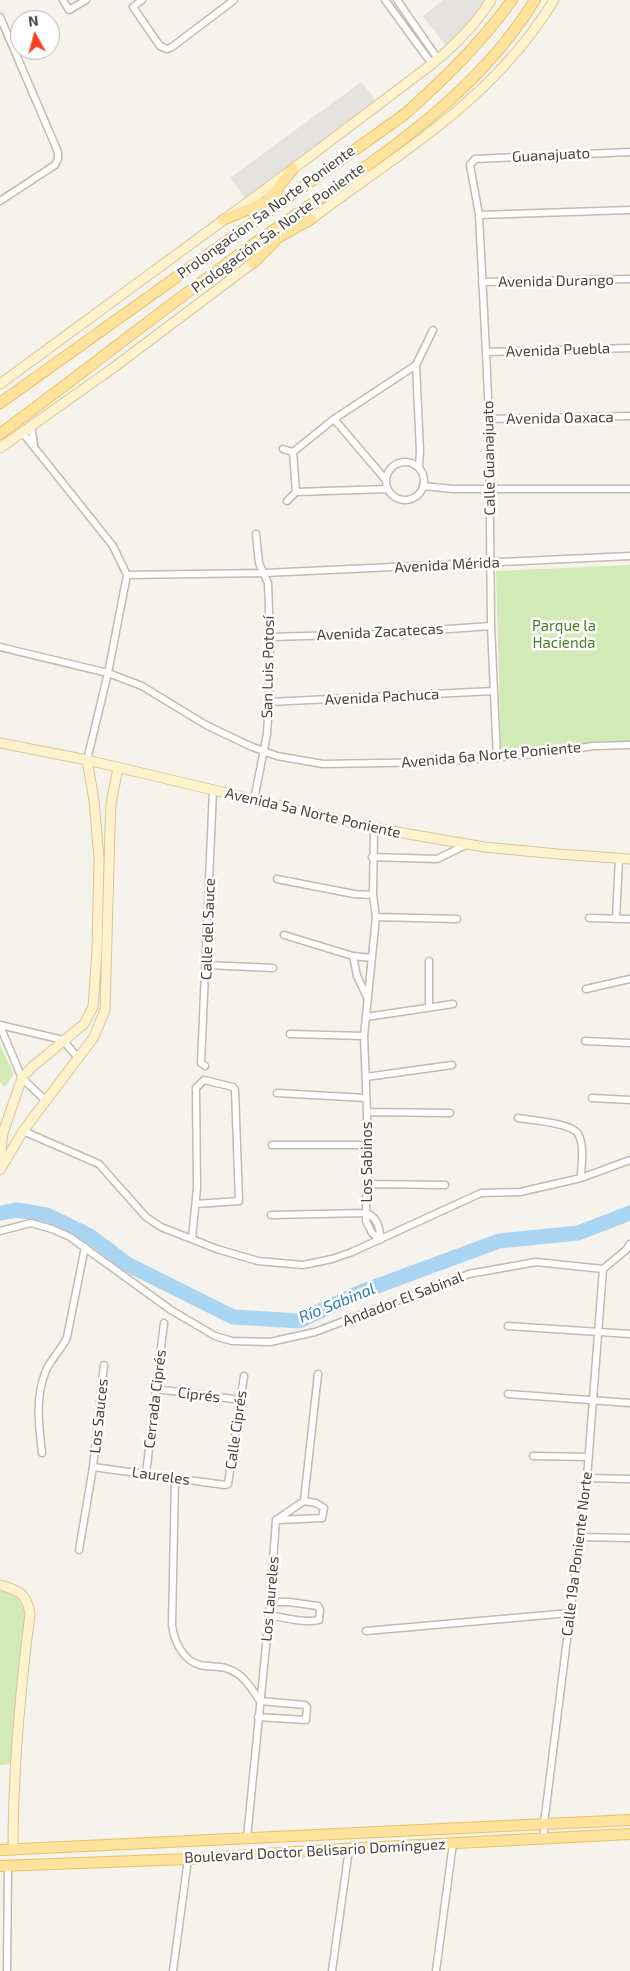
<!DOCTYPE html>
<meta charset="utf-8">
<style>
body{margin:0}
#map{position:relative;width:630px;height:1971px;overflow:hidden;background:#f6f3ec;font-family:"Exo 2",sans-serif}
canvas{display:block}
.north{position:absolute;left:10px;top:10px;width:50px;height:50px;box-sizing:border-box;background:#fff;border:1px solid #b7b4b0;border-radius:50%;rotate:353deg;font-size:14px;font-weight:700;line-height:20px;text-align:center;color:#4b4439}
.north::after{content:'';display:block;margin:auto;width:18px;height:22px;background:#fc3f1d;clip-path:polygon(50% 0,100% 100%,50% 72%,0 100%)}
</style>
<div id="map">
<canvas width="630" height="1971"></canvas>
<div class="north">N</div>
</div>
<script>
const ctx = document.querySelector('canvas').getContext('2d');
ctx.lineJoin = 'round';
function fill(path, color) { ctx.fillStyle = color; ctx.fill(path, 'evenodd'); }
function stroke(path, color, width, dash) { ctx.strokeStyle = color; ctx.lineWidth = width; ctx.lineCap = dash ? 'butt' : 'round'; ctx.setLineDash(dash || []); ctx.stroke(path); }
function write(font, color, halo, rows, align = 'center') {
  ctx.font = font + ' "Exo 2",sans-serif'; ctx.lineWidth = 5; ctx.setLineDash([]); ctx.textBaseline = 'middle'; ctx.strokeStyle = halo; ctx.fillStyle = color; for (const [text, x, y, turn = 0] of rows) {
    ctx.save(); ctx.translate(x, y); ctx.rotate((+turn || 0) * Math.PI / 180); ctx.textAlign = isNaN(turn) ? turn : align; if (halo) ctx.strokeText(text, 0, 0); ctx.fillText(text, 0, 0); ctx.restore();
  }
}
fill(new Path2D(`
 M 630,565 L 630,743 L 501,749 L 496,571 Z
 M 0,1045 L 14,1074 L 5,1087 L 0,1082 Z
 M 0,1588 L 18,1594 L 25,1612 L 13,1763 L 0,1765 Z`), '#d2eab5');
fill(new Path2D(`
 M 443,0 L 489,0 L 447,47 L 423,16 Z
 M 361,82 L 376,100 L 247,200 L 230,178 Z`), '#e5e3e0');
stroke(new Path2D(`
 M 0,1213 L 17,1210 L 47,1215 L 90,1236 L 127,1264 L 233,1317 L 299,1321 L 361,1292 L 499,1241 L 578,1233 L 630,1213`), '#a9d4f2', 15);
const street = new Path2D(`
 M 63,0 L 69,10 L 86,0
 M 142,0 L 133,7 L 160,46 L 167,49 L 172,47 L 234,0
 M 385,0 L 432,64
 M 397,0 L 438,59
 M 0,17 L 58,152 L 58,159 L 55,165 L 0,201
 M 479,215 L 630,210
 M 482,282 L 630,279
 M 486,352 L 630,348
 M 334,419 L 385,479
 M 489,419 L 630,416
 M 31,425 L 34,445
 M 22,432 L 113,546 L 127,575 L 108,673 L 87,760
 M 283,449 L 293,452
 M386 481a19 19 0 1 1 38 0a19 19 0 1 1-38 0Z
 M 419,467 L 420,451 L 416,365 L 433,330
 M 423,486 L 453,489 L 630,489
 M 388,489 L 296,492 L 293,452 L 334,419 L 416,365
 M 287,501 L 296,492
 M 127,575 L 264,573 L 630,556
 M 270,637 L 378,634 L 491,626
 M 0,647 L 108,673 L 142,686 L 206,725 L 250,746 L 277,756 L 323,764 L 440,762 L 533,754 L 594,746 L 630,745
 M 269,702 L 494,691
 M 497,758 L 491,626 L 489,419 L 486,352 L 479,215 L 470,165 L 475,159 L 630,152
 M 254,800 L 267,734 L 269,702 L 270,637 L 268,583 L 259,563 L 256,534
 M 374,828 L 373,895 L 376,917 L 364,1036 L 367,1112 L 366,1221 L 372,1233 L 380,1240
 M 372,857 L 437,859 L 466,845
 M 277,879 L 354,894 L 373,895
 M 376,917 L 457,919
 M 589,918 L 630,919
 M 616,919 L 619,858
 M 284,935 L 353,956 L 372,958
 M 353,956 L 357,976 L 367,997
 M 429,961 L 429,1007
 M 207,965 L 273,968
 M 586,989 L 630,979
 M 366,1017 L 453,1004
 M 0,1025 L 63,1040 L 78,1058
 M 0,1026 L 22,1078 L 46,1101
 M 290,1034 L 364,1036
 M 585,1041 L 630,1043
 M 205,1066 L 201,1063 L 213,790
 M 366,1077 L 452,1065
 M 277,1093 L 366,1098
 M 592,1098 L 630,1100
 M 367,1112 L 450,1113
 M 518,1118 C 531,1120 572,1123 578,1134 C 585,1145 581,1166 581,1178
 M 23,1131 L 99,1164 L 146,1217 L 161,1227 L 217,1249 L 258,1261 L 303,1265 L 332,1259 L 352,1252 L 481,1193 L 520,1192 L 581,1178 L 630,1160
 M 272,1145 L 366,1145
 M 367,1184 L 445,1185
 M 367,1213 C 378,1219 380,1227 380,1240
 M 271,1215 L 367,1213
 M 0,1231 L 31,1223 L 52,1229 L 70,1237 L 171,1310 L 215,1336 L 232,1341 L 270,1342 L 315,1332 L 469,1274 L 536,1262 L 603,1269 L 626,1250 L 630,1244
 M 192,1239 L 197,1188 L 196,1088 L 204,1080 L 233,1087 L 235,1090 L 239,1201 L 196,1204
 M 508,1326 L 630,1334
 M 156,1389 L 241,1400
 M 508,1394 L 630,1403
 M 42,1453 C 39,1426 35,1399 45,1373 C 50,1359 62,1350 67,1337 L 85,1247
 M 533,1456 L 589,1457
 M 93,1467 L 225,1485 L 228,1484 L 244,1376
 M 146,1474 L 164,1323
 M 175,1478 L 172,1625 C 174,1641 183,1661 200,1665 C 214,1668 224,1664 238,1674 C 248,1681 253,1691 260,1701 L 305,1705 L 307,1707 L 306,1720 L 258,1717
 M 587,1478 L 630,1479
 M 276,1520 L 304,1501 L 318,1374
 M 278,1520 L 322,1518 L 324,1508 L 316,1503 L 304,1501
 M 580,1537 L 630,1538
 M 79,1550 L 93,1467 L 104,1365
 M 269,1615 C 285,1618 303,1623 319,1620 L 320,1610 L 318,1606 L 289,1602 L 270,1602
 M 366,1631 L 570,1613
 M 247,1838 L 269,1615 L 276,1520
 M 544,1838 L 544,1824 L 587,1478 L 603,1269
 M 7,1971 L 8,1865
 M 173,1971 L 188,1859
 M 332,1971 L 349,1849
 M 436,1971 L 453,1843`);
const secondary = new Path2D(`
 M 306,223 C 398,153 492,102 554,0
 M 0,384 L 293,169 L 432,64 C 454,46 476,24 491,0
 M 0,448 L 113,368 L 258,259
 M 0,743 L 87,760 L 374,828 L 484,847 L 558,854 L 630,859
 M 0,1160 L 3,1133 L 22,1078 L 32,1067 L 84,1024 L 93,1007 L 97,951 L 99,858 L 94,800 L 87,760
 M 0,1170 L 23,1131 L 94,1037 L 105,1010 L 110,830 L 111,804 L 118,768
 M 0,1585 C 19,1590 27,1594 30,1614 C 20,1692 13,1771 13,1850`);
const primary = new Path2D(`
 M 267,201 L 293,169
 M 223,220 L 280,196
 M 260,245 L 279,237 L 311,219
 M 253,263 L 275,241
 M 0,403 L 405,114 C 444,79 481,43 512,0
 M 0,434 C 82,373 162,310 245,250 C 347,177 468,110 535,0
 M 0,1850 L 630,1820
 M 0,1866 L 188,1859 L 342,1849 L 630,1834`);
stroke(street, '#c2bbae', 9);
stroke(secondary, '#d6c79b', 11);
stroke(primary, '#e6c16a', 12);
stroke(street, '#fff', 6);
stroke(secondary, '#fff3cd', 9);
stroke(primary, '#ffe39c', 10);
write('15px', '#4b4439', '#fff', [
 ["Guanajuato",551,155,-3],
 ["Prolongacion 5a Norte Poniente",266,212,-36],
 ["Prologación 5a. Norte Poniente",278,228,-36],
 ["Avenida Durango",556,281,-1],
 ["Avenida Puebla",558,350,-2],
 ["Avenida Oaxaca",560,418,-1],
 ["Calle Guanajuato",489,458,-91],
 ["Avenida Mérida",447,565,-3],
 ["Avenida Zacatecas",380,632,-3],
 ["San Luis Potosí",268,667,-89],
 ["Avenida Pachuca",382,697,-3],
 ["Avenida 6a Norte Poniente",491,755,-5],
 ["Avenida 5a Norte Poniente",313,813,13],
 ["Calle del Sauce",208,929,-88],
 ["Los Sabinos",367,1162,-90],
 ["Andador El Sabinal",403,1299,-21],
 ["Ciprés",199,1395,7],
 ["Cerrada Ciprés",155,1399,-83],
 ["Los Sauces",99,1416,-84],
 ["Calle Ciprés",236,1430,-82],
 ["Laureles",161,1476,8],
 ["Calle 19a Poniente Norte",577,1554,-83],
 ["Los Laureles",270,1599,-85],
 ["Boulevard Doctor Belisario Domínguez",315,1851,-3]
]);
write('15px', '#4a7f2a', '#fff', [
 ["Parque la",564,626],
 ["Hacienda",564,643]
]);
write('italic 16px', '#2e7ab2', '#fff', [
 ["Río Sabinal",337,1303,-22]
]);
</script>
